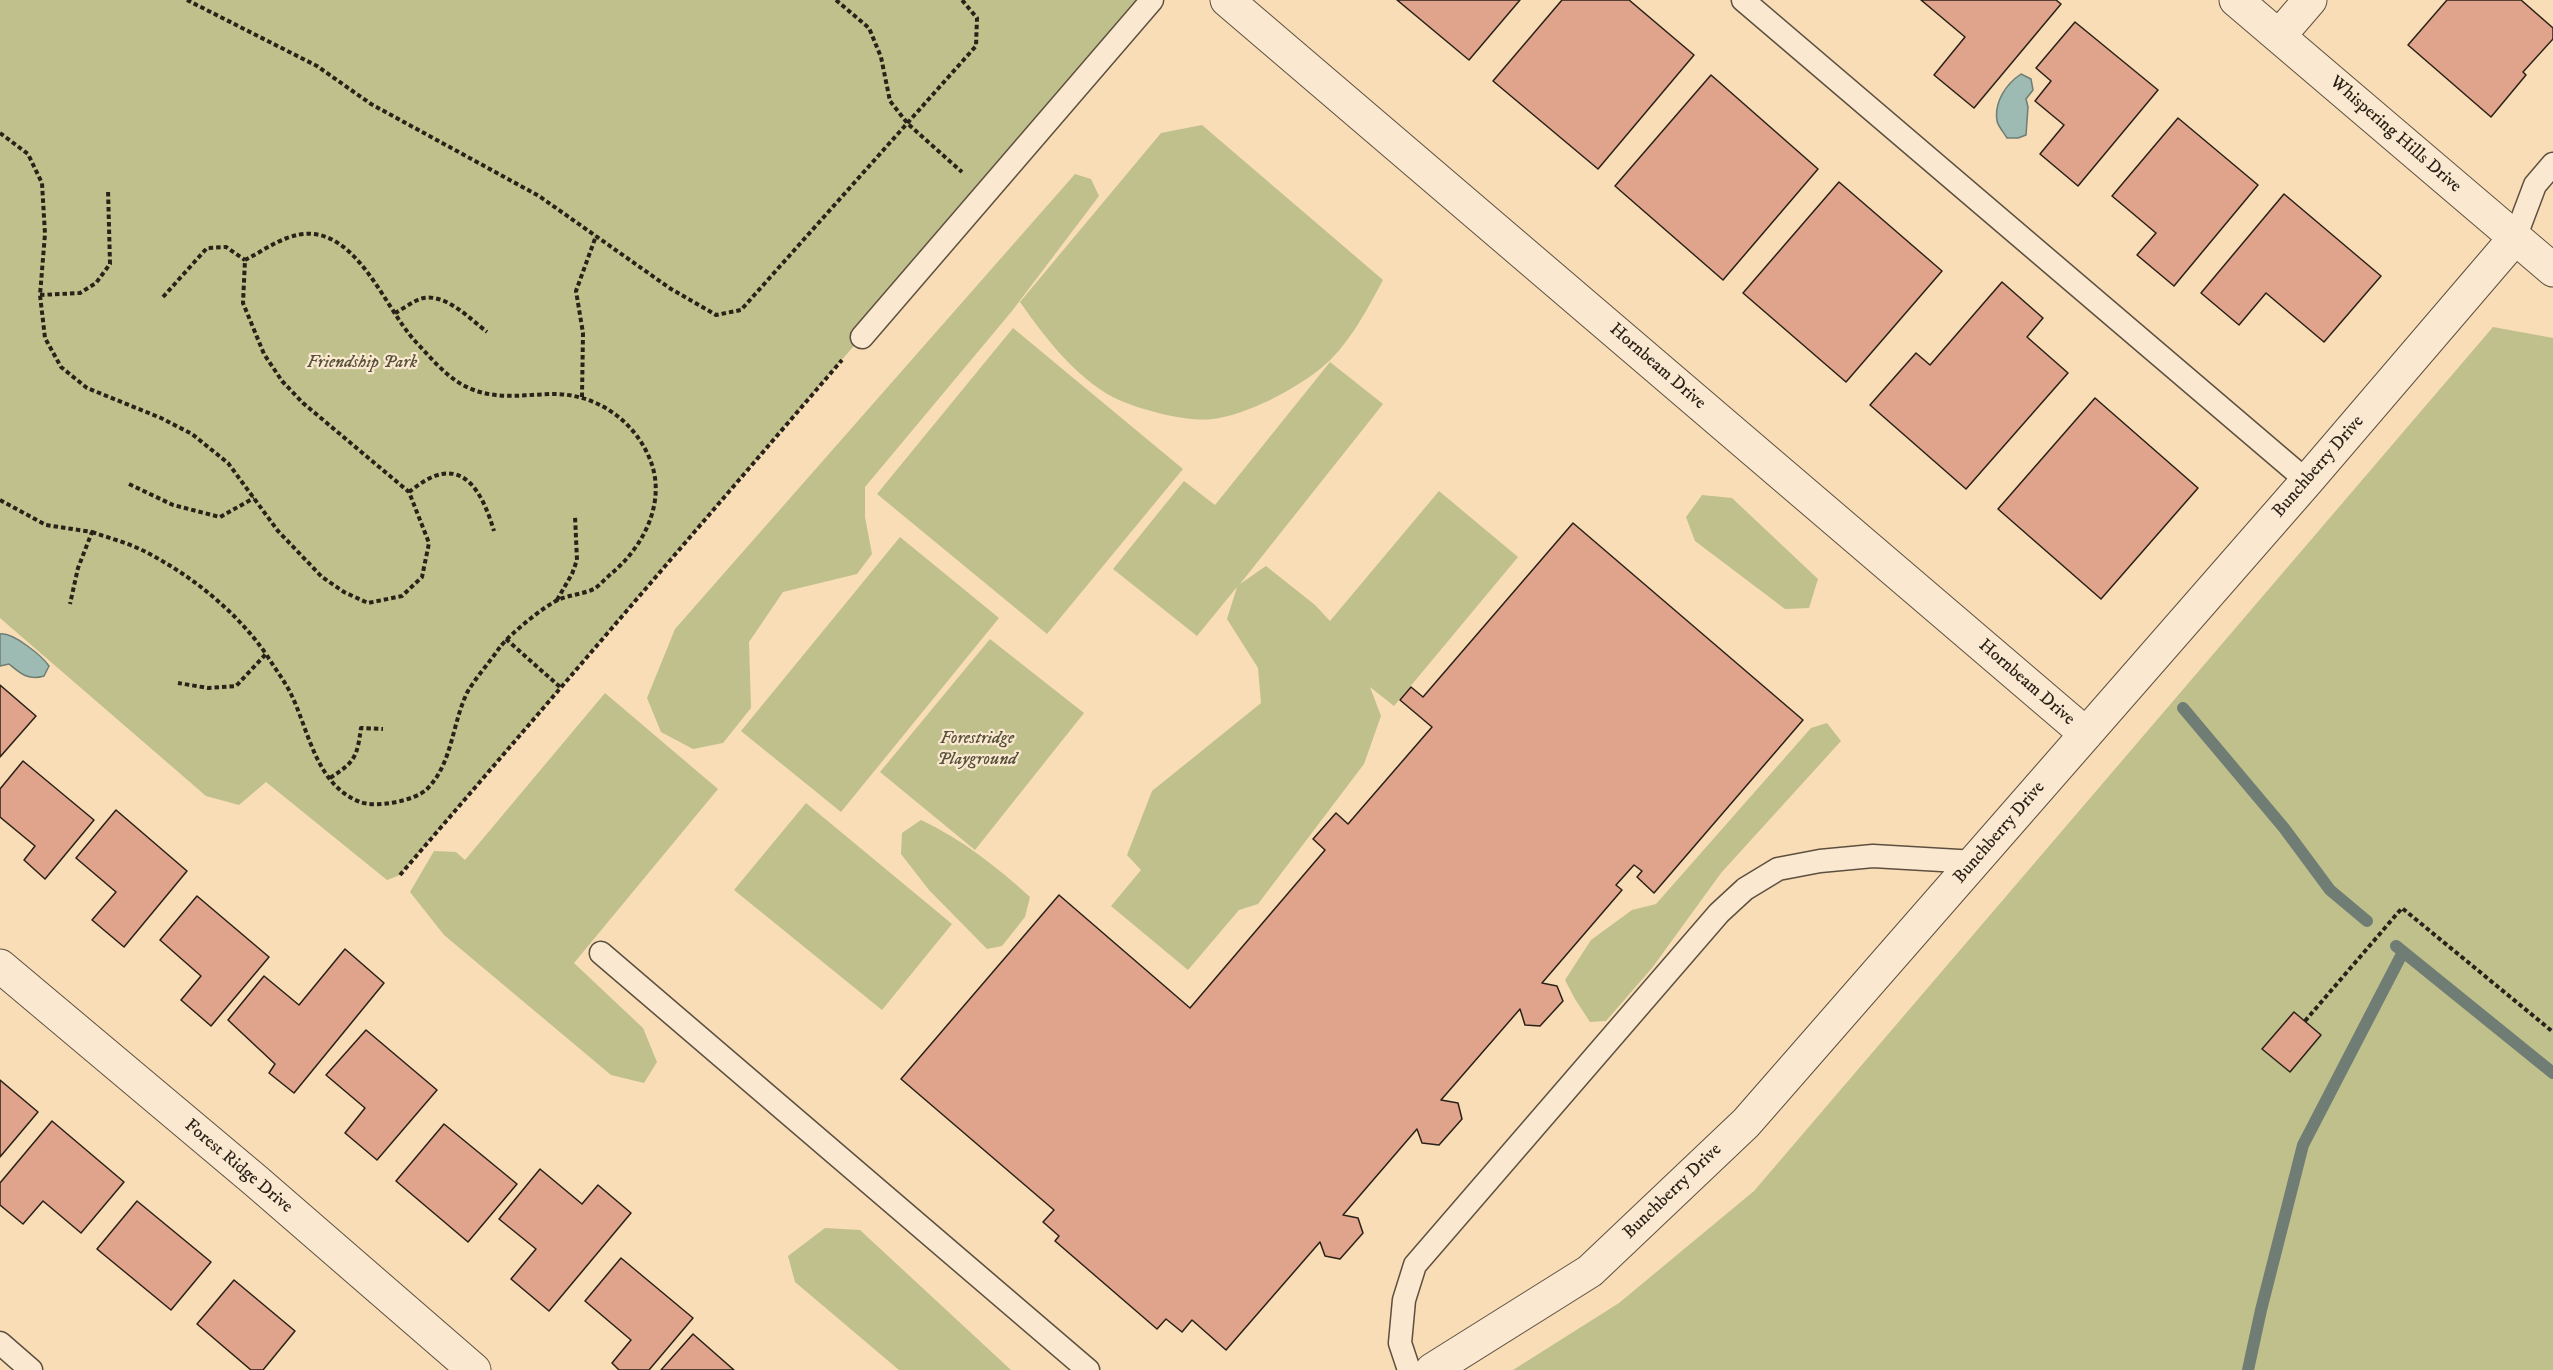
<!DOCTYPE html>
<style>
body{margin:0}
canvas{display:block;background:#f8ddb6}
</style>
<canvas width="2553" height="1370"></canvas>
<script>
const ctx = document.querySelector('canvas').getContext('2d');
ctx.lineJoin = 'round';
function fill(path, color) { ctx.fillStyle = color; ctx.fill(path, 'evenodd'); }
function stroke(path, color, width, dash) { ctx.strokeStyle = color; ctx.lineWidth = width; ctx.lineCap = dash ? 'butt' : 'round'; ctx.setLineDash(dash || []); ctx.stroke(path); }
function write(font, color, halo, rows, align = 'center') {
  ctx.font = font + ' "IM FELL DW Pica",serif'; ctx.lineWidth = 4.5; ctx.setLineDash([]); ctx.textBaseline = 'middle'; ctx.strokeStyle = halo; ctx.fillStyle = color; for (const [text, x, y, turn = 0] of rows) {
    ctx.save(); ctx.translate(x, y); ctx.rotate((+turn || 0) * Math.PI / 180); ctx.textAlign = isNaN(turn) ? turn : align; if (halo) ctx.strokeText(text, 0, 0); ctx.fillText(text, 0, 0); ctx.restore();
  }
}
fill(new Path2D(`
 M 0,0 L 1143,0 L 985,193 L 400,875 L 387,880 L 266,782 L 239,805 L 206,796 L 0,618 Z
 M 1202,125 L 1383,280 C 1367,310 1347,348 1320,369 C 1294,390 1246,415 1213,419 C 1187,423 1126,407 1104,392 C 1069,369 1044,336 1020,302 L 1161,133 Z
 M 1075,174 L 1091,179 L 1099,196 L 1012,311 L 865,487 L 865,517 L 872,554 L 857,574 L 783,592 L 749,642 L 751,708 L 723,743 L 693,749 L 661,732 L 647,698 L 675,629 Z
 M 2493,327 L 2553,338 L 2553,1370 L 1513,1370 L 1619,1303 L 1754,1191 Z
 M 1013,328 L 1183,469 L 1047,634 L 877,494 Z
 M 1330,362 L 1383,404 L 1240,584 L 1266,566 L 1315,605 L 1330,621 L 1439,491 L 1518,557 L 1394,706 L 1370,687 L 1381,716 L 1364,764 L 1258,904 L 1239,910 L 1188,970 L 1111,906 L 1141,870 L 1127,855 L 1152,791 L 1261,703 L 1258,668 L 1227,619 L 1237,587 L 1197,636 L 1113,569 L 1184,481 L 1215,505 Z
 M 1702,495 L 1732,498 L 1818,579 L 1809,608 L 1785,609 L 1695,541 L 1686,517 Z
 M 900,537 L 999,618 L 841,812 L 741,731 Z
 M 990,639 L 1084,713 L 975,850 L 880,772 Z
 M 605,693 L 718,789 L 574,963 L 643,1028 L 657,1062 L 644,1083 L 611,1075 L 444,935 L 410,892 L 434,851 L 456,852 L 465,860 Z
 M 1827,723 L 1841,741 L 1721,873 L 1652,968 L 1606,1021 L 1590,1022 L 1575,999 L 1565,980 L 1591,940 L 1632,910 L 1656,904 L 1811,728 Z
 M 806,803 L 952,924 L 882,1010 L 734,890 Z
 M 921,820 C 960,838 997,867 1030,897 L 1025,917 L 1002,946 L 987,949 L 929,890 L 901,854 L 902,833 Z
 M 825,1228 L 860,1230 L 1011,1370 L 899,1370 L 795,1282 L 788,1256 Z`), '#c0c08c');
const water = new Path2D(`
 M 2021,74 L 2031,79 L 2033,90 L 2026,99 L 2028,107 L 2026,135 L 2018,138 L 2007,138 C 2004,133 1998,126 1997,121 C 1994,102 2006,84 2021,74 Z
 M 0,634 C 13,632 42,656 49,666 L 44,676 C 28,681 20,673 9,664 L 0,666 Z`);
fill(water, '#9dbbb2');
stroke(water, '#6f7d74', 1.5);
stroke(new Path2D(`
 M 2183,708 L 2284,828 L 2330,890 L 2367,921
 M 2396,946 L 2553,1073
 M 2248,1370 L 2261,1310 L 2303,1145 L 2403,952`), '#6f7d74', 12);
const building = new Path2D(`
 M 1397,0 L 1520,0 L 1469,60 Z
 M 1562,0 L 1629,0 L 1694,55 L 1598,169 L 1493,81 Z
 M 1921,0 L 2056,0 L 2061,4 L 1974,108 L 1934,75 L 1965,37 Z
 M 2447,0 L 2521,0 L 2553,28 L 2553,39 L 2523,72 L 2526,75 L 2491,117 L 2408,45 Z
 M 2075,22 L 2158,90 L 2078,186 L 2040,154 L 2064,125 L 2035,101 L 2051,81 L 2036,68 Z
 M 1711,75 L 1818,169 L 1723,280 L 1615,186 Z
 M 2178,118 L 2258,185 L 2174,286 L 2137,255 L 2156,233 L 2112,196 Z
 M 1839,182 L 1942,271 L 1846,382 L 1743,293 Z
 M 2284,194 L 2381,276 L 2324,342 L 2266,293 L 2239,325 L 2201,293 Z
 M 2002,282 L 2043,318 L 2027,337 L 2068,373 L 1966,489 L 1870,405 L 1916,353 L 1930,365 Z
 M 2095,398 L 2198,488 L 2101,599 L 1998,509 Z
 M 1573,523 L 1803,720 L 1654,893 L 1637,877 L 1642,871 L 1634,865 L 1616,885 L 1622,890 L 1542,983 L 1557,986 L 1563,1001 L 1540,1026 L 1525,1025 L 1520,1009 L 1441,1100 L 1458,1103 L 1462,1119 L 1439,1145 L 1422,1143 L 1417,1129 L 1343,1215 L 1358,1218 L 1363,1233 L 1340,1259 L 1325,1256 L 1320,1242 L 1226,1350 L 1192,1320 L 1182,1332 L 1166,1319 L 1157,1329 L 1055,1241 L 1059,1236 L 1043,1222 L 1054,1210 L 901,1079 L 1059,895 L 1190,1008 L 1325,850 L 1313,839 L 1336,813 L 1348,824 L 1432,727 L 1400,700 L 1411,687 L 1423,697 Z
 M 0,685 L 36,716 L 0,757 Z
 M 23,761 L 94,820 L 45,879 L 24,860 L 35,846 L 0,817 L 0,789 Z
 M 116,810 L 187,871 L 124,947 L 92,920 L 116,892 L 76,858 Z
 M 197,896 L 269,957 L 211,1026 L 181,1000 L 201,976 L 160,940 Z
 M 345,949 L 384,983 L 294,1093 L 269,1073 L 275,1064 L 228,1020 L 264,976 L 299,1005 Z
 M 2294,1012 L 2321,1035 L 2290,1072 L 2262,1049 Z
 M 366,1030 L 437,1090 L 377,1160 L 345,1133 L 365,1108 L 326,1075 Z
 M 0,1080 L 38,1112 L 0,1157 Z
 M 52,1121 L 124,1182 L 81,1233 L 43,1201 L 23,1224 L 0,1205 L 0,1183 Z
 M 444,1124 L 517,1184 L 468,1242 L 396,1181 Z
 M 540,1169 L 582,1204 L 598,1185 L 631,1213 L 549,1311 L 511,1279 L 536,1249 L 499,1219 Z
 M 137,1201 L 211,1262 L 171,1310 L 97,1249 Z
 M 621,1258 L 693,1318 L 649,1370 L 619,1370 L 612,1363 L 631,1340 L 585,1301 Z
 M 234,1280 L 295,1331 L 263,1370 L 251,1370 L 197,1324 Z
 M 693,1334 L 734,1370 L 661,1370 Z`);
fill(building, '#e0a48c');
stroke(building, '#2a2118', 1.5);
const service = new Path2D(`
 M 1743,0 L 2307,481
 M 2515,238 L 2535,185 L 2553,164
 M 862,337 L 1152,0
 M 601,953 L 1088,1370
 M 0,1343 L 31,1370
 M 1409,1370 L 1400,1343 L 1404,1300 L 1415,1265 L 1719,913 L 1745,889 L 1778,869 L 1820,861 L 1873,856 L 1976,862`);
const minor = new Path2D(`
 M 1227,0 L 2086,734
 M 2279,36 L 2310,0
 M 0,966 L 256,1181 L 474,1370
 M 1432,1370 L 1590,1271 L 1746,1123 L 2307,481 L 2515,238`);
const tertiary = new Path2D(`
 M 2236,0 L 2553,270`);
stroke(service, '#5e5040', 25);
stroke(minor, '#5e5040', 35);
stroke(tertiary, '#5e5040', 35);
stroke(new Path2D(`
 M 187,0 L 317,66 L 371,104 L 539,196 L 671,289 L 716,315 L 741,310 L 976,46 L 977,18 L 962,0
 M 836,0 L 869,28 L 881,57 L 890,101 L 908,124 L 962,172
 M 0,133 L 28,154 L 42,183 L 45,234 L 40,295 L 45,338 L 61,367 L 87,388 L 161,418 L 192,434 L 228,463 L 278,531 L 322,577 L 344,592 L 368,603 L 402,596 L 422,577 L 429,543 L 409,492 L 303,403 L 282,381 L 264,354 L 243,303 L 245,260 C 259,253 273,243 287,238 C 352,213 382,305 415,341 C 433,360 449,381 474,390 C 500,400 529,394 556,394 C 597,395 633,420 649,457 C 668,500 644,546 612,573 C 606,578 600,585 594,589 C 583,594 570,595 560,599 C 545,605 509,635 500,647 C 490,662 477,676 468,691 C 452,722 453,763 427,789 C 415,801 376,808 360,802 C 316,785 309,731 291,694 C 284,680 274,667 266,654
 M 40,295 L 80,293 L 96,283 L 110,264 L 108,189
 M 163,297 L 207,248 L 226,247 L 245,260
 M 395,313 C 403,309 412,302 420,299 C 444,291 470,319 487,332
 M 582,397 L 583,333 L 576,291 L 596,236
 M 129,484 L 173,505 L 220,517 L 254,498
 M 409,492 C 418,485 430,476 442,474 C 473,468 487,508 494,531
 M 0,500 L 46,525 L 92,532 L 78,568 L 70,604
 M 92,532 C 109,538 128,543 144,551 C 191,575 236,611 266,654 L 236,686 L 208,688 L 178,683
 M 557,600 L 572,574 L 577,560 L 575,516
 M 506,639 L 560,687
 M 330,778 C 355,762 357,757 361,728 L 383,729
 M 400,875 L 842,360
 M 2305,1021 L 2402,908 L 2553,1032`), '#2a2118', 4, [4.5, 3]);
stroke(service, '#fae9d0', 22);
stroke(minor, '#fae9d0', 33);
stroke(tertiary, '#fae9d0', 33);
write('18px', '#2a2118', '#fae9d0', [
 ["Whispering Hills Drive",2395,135,41],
 ["Hornbeam Drive",1657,367,41],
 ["Bunchberry Drive",2319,467,-49],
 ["Hornbeam Drive",2026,683,41],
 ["Bunchberry Drive",2000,833,-49],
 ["Forest Ridge Drive",238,1167,40],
 ["Bunchberry Drive",1673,1192,-44]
]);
write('italic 18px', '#57513b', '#fae9d0', [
 ["Friendship Park",362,363],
 ["Forestridge",977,739],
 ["Playground",977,760]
]);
</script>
